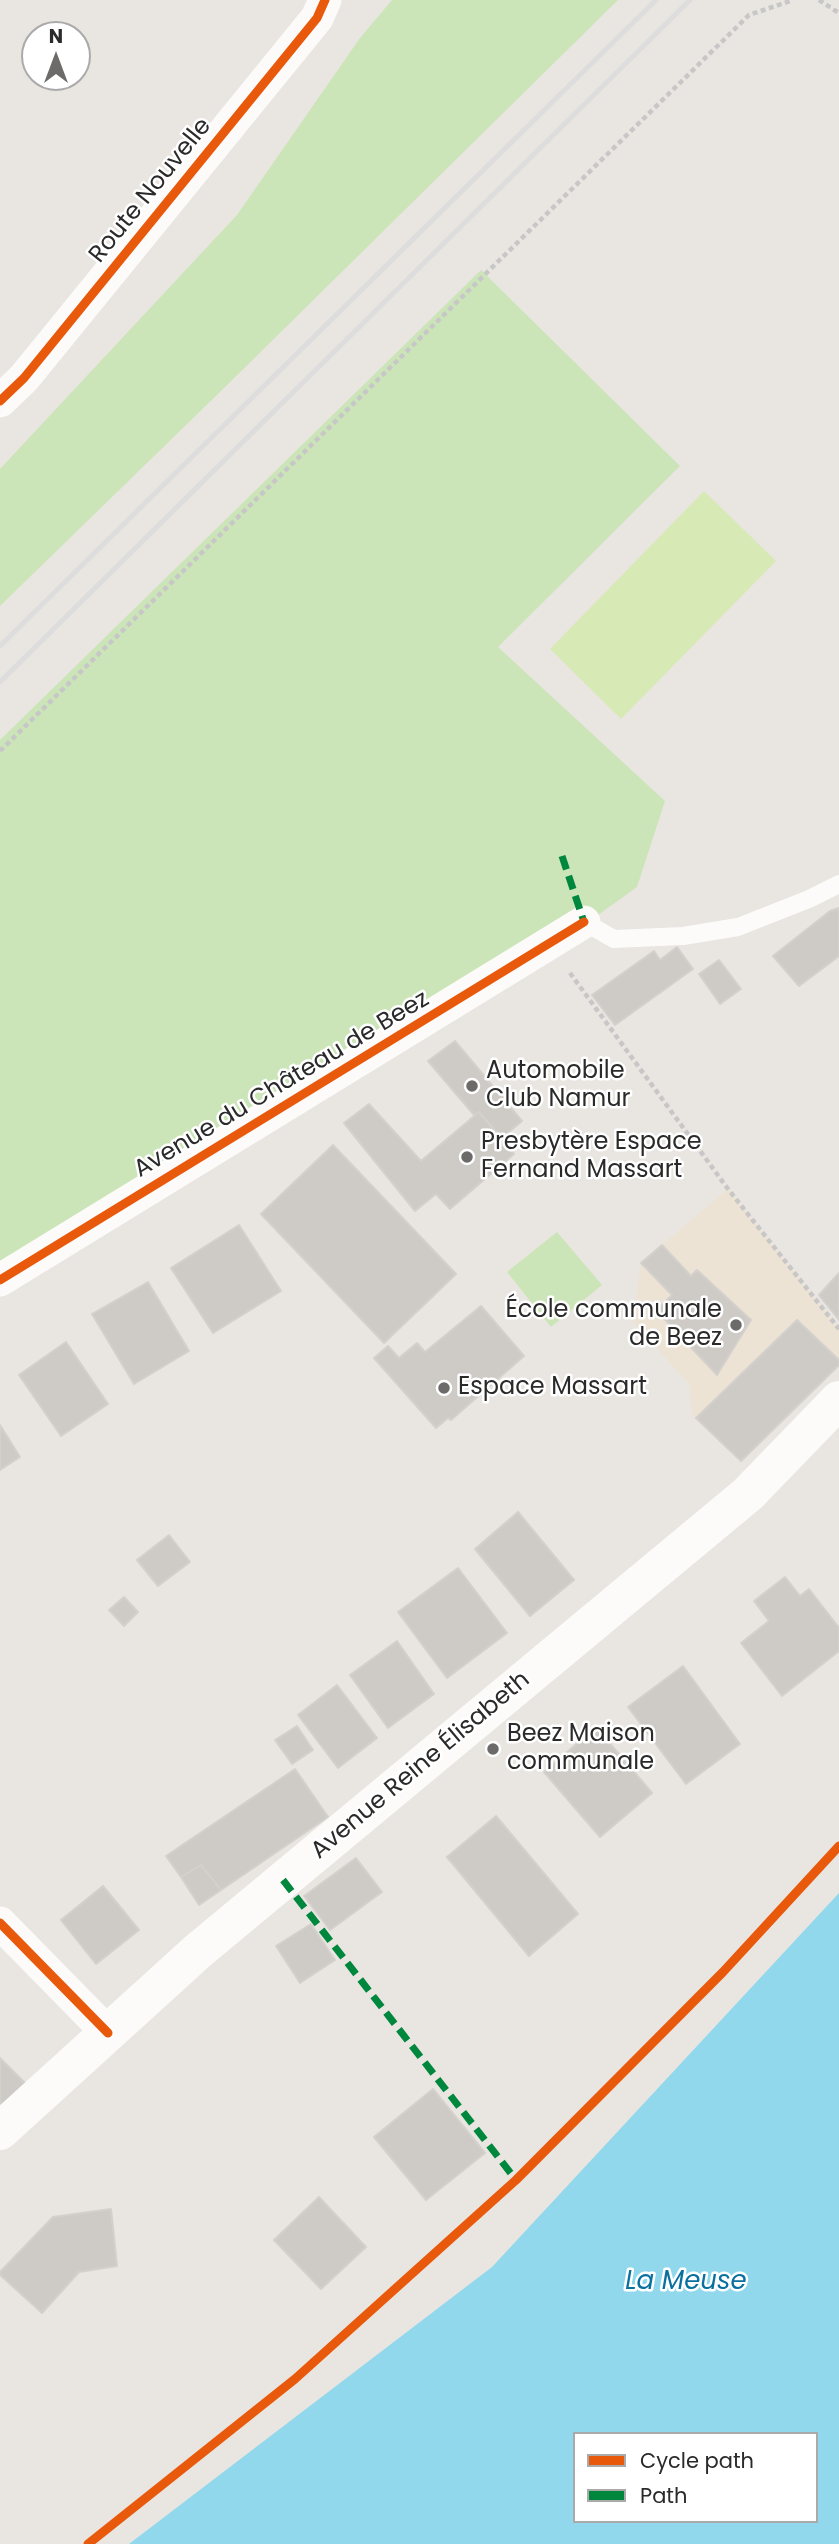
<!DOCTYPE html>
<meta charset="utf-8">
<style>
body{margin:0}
#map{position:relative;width:839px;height:2544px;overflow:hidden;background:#e9e5e0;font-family:Poppins,sans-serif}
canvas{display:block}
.legend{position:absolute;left:573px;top:2432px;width:245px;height:91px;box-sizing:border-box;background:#fff;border:2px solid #aaa;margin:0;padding:9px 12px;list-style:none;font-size:21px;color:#2a2a2a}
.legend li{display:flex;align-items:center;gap:14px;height:35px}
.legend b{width:35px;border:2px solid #aaa}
.north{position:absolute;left:21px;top:21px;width:70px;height:70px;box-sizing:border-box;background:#fff;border:2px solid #aaa;border-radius:50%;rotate:0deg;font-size:19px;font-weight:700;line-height:28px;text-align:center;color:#2a2a2a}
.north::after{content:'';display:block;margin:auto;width:24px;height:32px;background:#6d6b6a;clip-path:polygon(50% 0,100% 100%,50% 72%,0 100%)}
</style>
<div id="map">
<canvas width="839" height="2544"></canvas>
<ul class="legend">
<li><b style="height:9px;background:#e8590c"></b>Cycle path</li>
<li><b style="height:9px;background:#00873e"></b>Path</li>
</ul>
<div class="north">N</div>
</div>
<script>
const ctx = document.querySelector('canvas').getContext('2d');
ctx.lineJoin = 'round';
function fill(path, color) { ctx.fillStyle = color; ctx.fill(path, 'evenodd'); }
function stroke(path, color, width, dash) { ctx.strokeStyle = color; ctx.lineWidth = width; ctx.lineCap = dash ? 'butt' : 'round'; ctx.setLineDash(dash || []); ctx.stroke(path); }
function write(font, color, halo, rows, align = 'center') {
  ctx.font = font + ' Poppins,sans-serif'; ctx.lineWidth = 5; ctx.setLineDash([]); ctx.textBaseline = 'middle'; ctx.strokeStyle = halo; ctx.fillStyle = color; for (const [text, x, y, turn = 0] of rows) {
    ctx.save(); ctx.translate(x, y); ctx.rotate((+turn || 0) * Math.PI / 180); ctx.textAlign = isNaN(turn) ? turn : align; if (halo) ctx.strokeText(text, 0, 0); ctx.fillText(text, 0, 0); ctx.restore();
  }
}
fill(new Path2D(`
 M 728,1189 L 839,1329 L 839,1365 L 741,1461 L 696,1418 L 693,1418 L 689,1384 L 633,1321 L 641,1263 Z`), '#ece3d4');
fill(new Path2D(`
 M 392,0 L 618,0 L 222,390 L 0,606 L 0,469 L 237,215 L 360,38 Z
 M 481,270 L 680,466 L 498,647 L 665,801 L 637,887 L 598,915 L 0,1280 L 0,740 Z
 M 557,1232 L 602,1285 L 551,1327 L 507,1272 Z`), '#cbe5b8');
fill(new Path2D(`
 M 704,491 L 776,561 L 621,719 L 550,649 Z`), '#d7e9b5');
fill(new Path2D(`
 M 839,1893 L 839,2544 L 129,2544 L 492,2267 ZM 575,2434 L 816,2434 L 816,2521 L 575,2521 Z`), '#91d8ed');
const building = new Path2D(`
 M 839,908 L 839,956 L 799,986 L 773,956 L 830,911 Z
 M 677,947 L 693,969 L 615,1025 L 592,995 L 654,951 L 660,960 Z
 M 719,960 L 741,989 L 720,1004 L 699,974 Z
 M 455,1041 L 522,1121 L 502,1138 L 479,1112 L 474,1115 L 428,1061 Z
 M 369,1104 L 421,1161 L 479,1112 L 514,1154 L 450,1209 L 436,1194 L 415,1211 L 344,1123 Z
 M 333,1145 L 456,1274 L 384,1343 L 261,1214 Z
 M 239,1225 L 281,1291 L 213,1333 L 171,1268 Z
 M 662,1245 L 691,1276 L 697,1270 L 751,1320 L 717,1375 L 656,1310 L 672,1295 L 641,1263 Z
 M 839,1273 L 839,1320 L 819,1295 Z
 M 148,1282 L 189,1351 L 134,1384 L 92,1314 Z
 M 481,1306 L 524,1356 L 451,1420 L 448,1418 L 436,1428 L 374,1358 L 388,1346 L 399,1358 L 417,1343 L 425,1352 Z
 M 797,1320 L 839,1360 L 839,1365 L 741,1461 L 696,1418 Z
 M 66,1342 L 108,1404 L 61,1436 L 19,1375 Z
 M 0,1425 L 20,1457 L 0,1470 Z
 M 518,1512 L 574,1580 L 530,1616 L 475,1549 Z
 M 169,1535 L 190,1562 L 158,1586 L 137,1560 Z
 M 458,1568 L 507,1633 L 447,1678 L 398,1612 Z
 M 785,1577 L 800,1596 L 809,1589 L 839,1628 L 839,1651 L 782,1696 L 741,1643 L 769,1621 L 754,1601 Z
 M 124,1597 L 138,1612 L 124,1626 L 109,1610 Z
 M 397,1641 L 434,1694 L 388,1728 L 350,1675 Z
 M 683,1666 L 740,1744 L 686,1784 L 628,1707 Z
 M 337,1685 L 377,1738 L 338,1768 L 298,1715 Z
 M 297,1726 L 313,1750 L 292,1764 L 275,1740 Z
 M 596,1727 L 652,1793 L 600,1837 L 544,1772 Z
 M 295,1769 L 328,1817 L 221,1890 L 201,1865 L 181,1877 L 166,1856 Z
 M 496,1816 L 578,1914 L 529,1956 L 447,1857 Z
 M 356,1858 L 382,1892 L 330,1930 L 304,1896 Z
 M 201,1865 L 221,1890 L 199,1905 L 181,1877 Z
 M 103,1886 L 139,1930 L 96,1964 L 61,1920 Z
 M 311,1924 L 335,1960 L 300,1983 L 276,1946 Z
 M 0,2058 L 26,2084 L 0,2110 Z
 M 433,2089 L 485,2153 L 426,2200 L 374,2137 Z
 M 319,2197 L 366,2247 L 321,2289 L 274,2240 Z
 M 111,2209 L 117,2266 L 79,2272 L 42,2313 L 0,2275 L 0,2272 L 53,2217 Z`);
fill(building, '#cecbc7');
stroke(building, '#d4d0cc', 2);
stroke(new Path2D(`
 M 819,0 L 839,13
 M 0,751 L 749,15 L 793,0
 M 570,973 L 728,1189 L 839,1329`), '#c8c7c7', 4.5, [5, 3.5]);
stroke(new Path2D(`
 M 584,922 L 614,939 L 683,936 L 738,927 L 809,899 L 839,884`), '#fcfbfa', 18);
stroke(new Path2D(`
 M 0,401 L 24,378 L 317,18 L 325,0
 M 0,1280 L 584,922
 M 0,1923 L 108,2033`), '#fcfbfa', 33);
stroke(new Path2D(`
 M 0,2131 L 198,1951 L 748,1494 L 839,1400`), '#fcfbfa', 38);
stroke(new Path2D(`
 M 0,646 L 656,0
 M 0,682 L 690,0`), '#ddddde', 5);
stroke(new Path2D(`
 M 562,856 L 584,922
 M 283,1880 L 516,2180`), '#00873e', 7, [14, 7]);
stroke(new Path2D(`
 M 0,401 L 24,378 L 317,18 L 325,0
 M 0,1280 L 584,922
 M 0,1923 L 108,2033
 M 88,2544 L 295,2379 L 516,2180 L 723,1972 L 839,1846`), '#e8590c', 9);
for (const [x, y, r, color] of [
 [472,1086,7,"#6d6b6a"],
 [467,1157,7,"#6d6b6a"],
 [736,1325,7,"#6d6b6a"],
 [444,1388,7,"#6d6b6a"],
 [493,1749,7,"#6d6b6a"]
]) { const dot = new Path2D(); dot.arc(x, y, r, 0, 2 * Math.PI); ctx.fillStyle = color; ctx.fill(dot); stroke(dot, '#fff', 2.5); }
write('24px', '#2a2a2a', '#fff', [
 ["Route Nouvelle",151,191,-51],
 ["Avenue du Château de Beez",282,1085,-31],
 ["Avenue Reine Élisabeth",421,1766,-40]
]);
write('24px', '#2a2a2a', '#fff', [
 ["Automobile",486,1072],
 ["Club Namur",486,1100],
 ["Presbytère Espace",481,1143],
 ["Fernand Massart",481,1171],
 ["École communale",722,1311,"right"],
 ["de Beez",722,1339,"right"],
 ["Espace Massart",458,1388],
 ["Beez Maison",507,1735],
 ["communale",507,1763]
], 'left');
write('italic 26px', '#0970a0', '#fff', [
 ["La Meuse",686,2282]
]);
</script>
